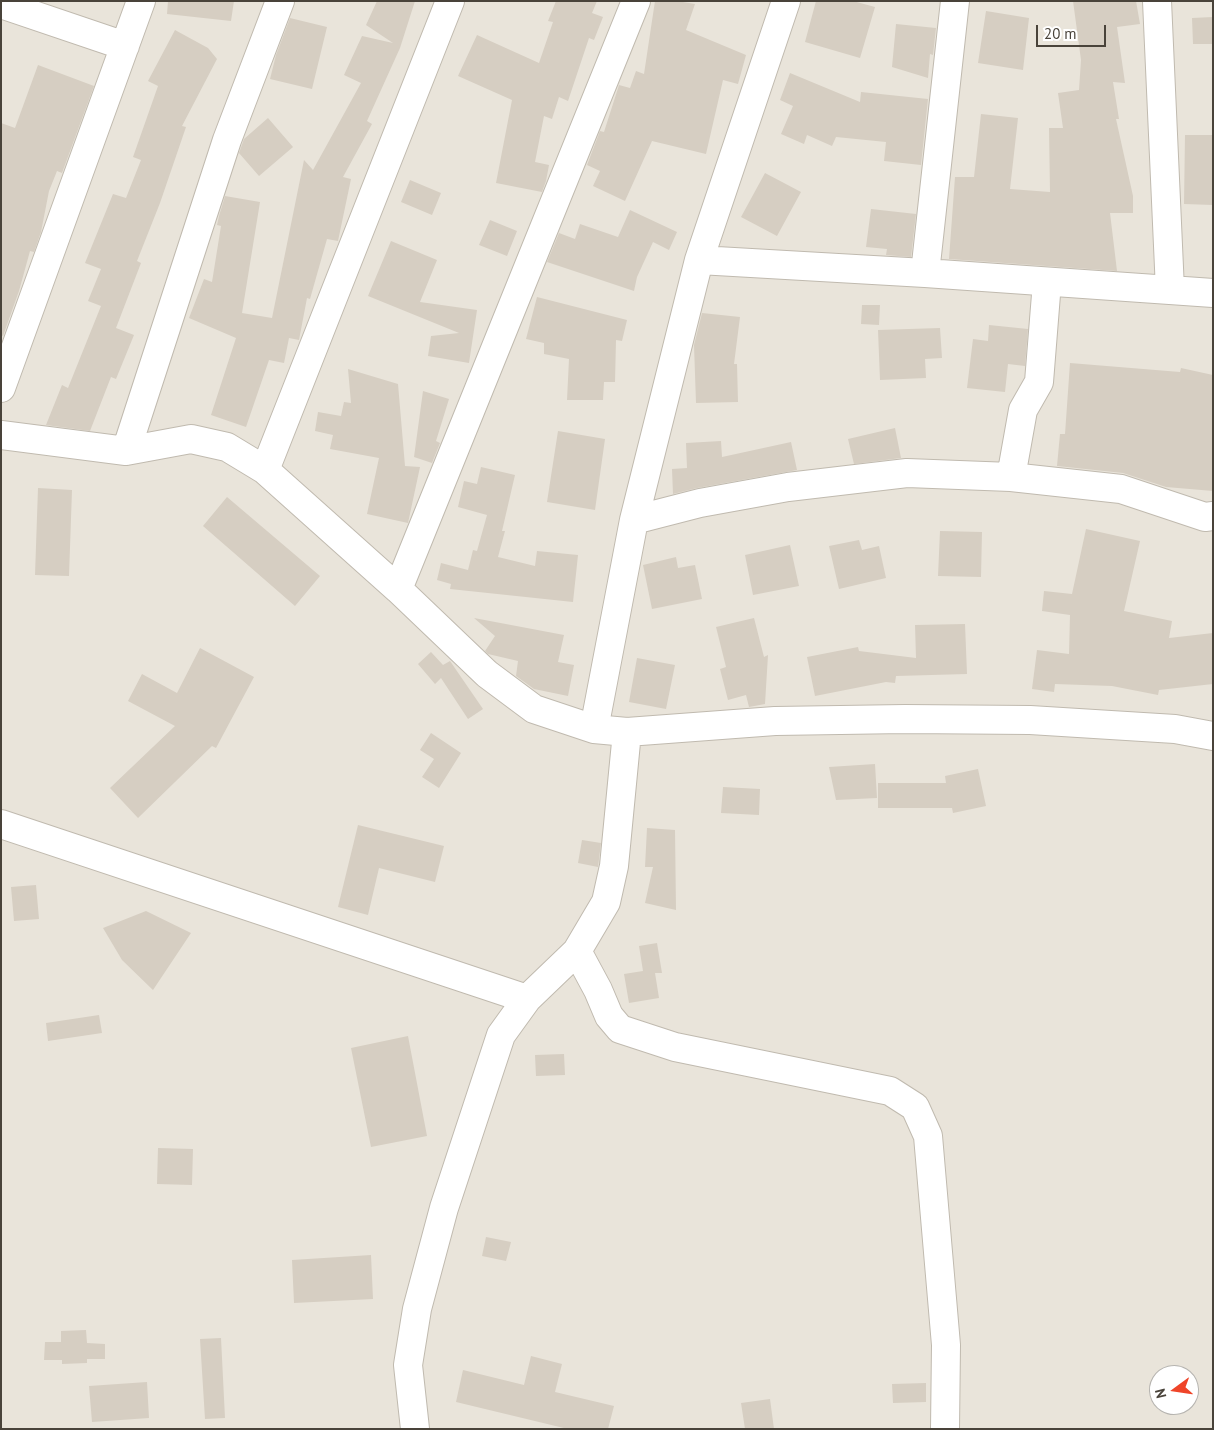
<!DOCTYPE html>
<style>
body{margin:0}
#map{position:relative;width:1214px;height:1430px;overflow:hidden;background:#f5f2ec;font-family:"PT Sans",sans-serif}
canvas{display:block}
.frame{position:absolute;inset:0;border:2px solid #49433a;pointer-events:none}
.north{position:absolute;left:1149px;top:1365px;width:50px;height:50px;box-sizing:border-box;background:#fff;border:1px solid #b6b4b0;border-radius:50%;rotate:256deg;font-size:14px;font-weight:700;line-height:20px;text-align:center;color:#49433a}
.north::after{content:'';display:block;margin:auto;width:18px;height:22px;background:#ef4529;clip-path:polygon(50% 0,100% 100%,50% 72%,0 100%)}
.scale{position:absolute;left:1036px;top:25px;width:70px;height:22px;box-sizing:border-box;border:2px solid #49433a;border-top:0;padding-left:6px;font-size:15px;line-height:18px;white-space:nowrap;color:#49433a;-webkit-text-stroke:4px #fff;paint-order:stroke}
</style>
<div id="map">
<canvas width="1214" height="1430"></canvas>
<div class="frame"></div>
<div class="north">N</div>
<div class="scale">20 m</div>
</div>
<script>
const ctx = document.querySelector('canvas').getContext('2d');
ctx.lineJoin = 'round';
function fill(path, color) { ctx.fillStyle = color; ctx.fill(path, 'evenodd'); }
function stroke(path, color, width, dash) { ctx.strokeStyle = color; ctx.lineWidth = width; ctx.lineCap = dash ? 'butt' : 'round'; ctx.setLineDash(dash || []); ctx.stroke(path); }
fill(new Path2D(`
 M 1,1 L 1213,1 L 1213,1429 L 1,1429 ZM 1159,1375 L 1189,1375 L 1189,1405 L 1159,1405 Z`), '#e9e4da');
fill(new Path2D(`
 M 168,1 L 234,1 L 231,21 L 167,14 Z
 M 377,1 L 415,1 L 400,48 L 367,121 L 372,124 L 343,177 L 351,179 L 338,241 L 327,239 L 310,299 L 307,298 L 299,340 L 289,338 L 284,363 L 269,360 L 246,427 L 211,415 L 236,338 L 189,318 L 204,279 L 212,282 L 221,226 L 217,225 L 219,216 L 225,196 L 260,202 L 242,313 L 272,318 L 304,160 L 313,170 L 361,83 L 344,75 L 362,36 L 393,43 L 366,25 Z
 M 556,1 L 597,1 L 592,13 L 603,17 L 594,40 L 589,38 L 568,101 L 559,97 L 552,119 L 544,116 L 535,162 L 549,165 L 546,181 L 542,192 L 496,183 L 512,100 L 458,76 L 477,35 L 539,63 L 553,22 L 548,21 Z
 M 655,1 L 677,1 L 695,4 L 686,30 L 746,55 L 738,84 L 723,80 L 706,154 L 652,141 L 625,201 L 593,186 L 600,171 L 587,165 L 600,131 L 604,132 L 619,85 L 630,88 L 636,71 L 644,74 Z
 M 816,1 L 853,1 L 875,7 L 860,58 L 805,42 Z
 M 1073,1 L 1136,1 L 1140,24 L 1117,27 L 1125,83 L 1113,82 L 1119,119 L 1116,119 L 1133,196 L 1133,213 L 1110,213 L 1117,271 L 949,259 L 955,177 L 974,177 L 981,114 L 1018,118 L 1010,189 L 1050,192 L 1049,128 L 1063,128 L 1058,93 L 1079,90 L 1081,60 Z
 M 986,11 L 1029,18 L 1023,70 L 978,63 Z
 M 1213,17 L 1213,44 L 1193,44 L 1192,18 Z
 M 290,18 L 327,27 L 312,89 L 270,79 L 276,55 Z
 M 896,24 L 936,28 L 933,55 L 930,54 L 928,78 L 892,67 Z
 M 175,30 L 208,48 L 217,59 L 182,126 L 186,127 L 160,203 L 137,261 L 141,263 L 116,328 L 134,335 L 116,379 L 111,377 L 90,431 L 46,425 L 62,385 L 68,388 L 101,306 L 88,301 L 101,269 L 85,263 L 113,194 L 126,198 L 141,160 L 133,157 L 158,86 L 148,81 Z
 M 38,65 L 94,86 L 62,173 L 57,171 L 49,191 L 41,232 L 34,252 L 30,251 L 19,291 L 3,336 L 1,335 L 1,123 L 15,128 Z
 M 790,73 L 860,102 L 861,92 L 928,99 L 921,165 L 884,161 L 886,142 L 836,137 L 832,146 L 807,135 L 804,144 L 781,134 L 793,106 L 780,100 Z
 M 268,118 L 293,147 L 259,176 L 239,153 L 244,139 Z
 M 1185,135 L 1213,135 L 1213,205 L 1184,204 Z
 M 765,173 L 801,192 L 777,236 L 741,217 Z
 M 410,180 L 441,193 L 432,215 L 401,202 Z
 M 871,209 L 916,214 L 911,257 L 886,255 L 887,249 L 866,247 Z
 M 630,210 L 677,232 L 669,250 L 653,242 L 637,277 L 634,291 L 547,262 L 559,233 L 575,239 L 580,224 L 618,237 Z
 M 490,220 L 517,231 L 507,256 L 479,245 Z
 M 391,241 L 437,260 L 420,302 L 477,310 L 469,363 L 428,356 L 431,336 L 459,333 L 368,296 Z
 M 537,297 L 627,320 L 622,341 L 616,340 L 615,382 L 604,382 L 603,400 L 567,400 L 569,359 L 544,354 L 544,343 L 526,339 Z
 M 862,305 L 880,305 L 879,325 L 861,324 Z
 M 702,313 L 740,317 L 734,364 L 737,364 L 738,402 L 696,403 L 694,345 Z
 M 989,325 L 1028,329 L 1025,366 L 1008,364 L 1005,392 L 967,388 L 973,339 L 988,341 Z
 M 940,328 L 942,358 L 925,359 L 926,378 L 880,380 L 878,330 Z
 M 1070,363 L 1180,372 L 1181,368 L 1213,375 L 1213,491 L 1166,487 L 1123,473 L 1057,466 L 1060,434 L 1065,434 Z
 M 348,369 L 398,384 L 405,466 L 420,467 L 408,523 L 367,514 L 379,458 L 330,449 L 333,435 L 315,431 L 318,412 L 341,416 L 344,402 L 351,403 Z
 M 423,391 L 449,399 L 436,441 L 440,443 L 432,463 L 414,457 Z
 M 895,428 L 901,458 L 854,464 L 848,439 Z
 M 558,431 L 605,439 L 595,510 L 547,502 Z
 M 721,441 L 722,457 L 791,442 L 797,470 L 697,488 L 673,494 L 672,469 L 687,468 L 686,443 Z
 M 481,467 L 515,475 L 502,531 L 505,531 L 498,557 L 535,566 L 537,551 L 578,555 L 573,602 L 450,589 L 451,584 L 437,580 L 441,563 L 468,570 L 473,550 L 477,551 L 487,515 L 458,507 L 464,481 L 477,484 Z
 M 38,488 L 72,490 L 69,576 L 35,575 Z
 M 227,497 L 320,576 L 295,606 L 203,526 Z
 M 1086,529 L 1140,541 L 1124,611 L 1172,621 L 1169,638 L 1213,633 L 1213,684 L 1159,690 L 1158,695 L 1112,686 L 1055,684 L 1054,692 L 1032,689 L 1037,650 L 1069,654 L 1070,615 L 1042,611 L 1044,591 L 1072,594 Z
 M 940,531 L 982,532 L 981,577 L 938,576 Z
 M 859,540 L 862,550 L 879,546 L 886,578 L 839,589 L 829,546 Z
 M 790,545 L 799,586 L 753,595 L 745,555 Z
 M 676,557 L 678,568 L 695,565 L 702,599 L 652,609 L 643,565 Z
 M 474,618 L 564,635 L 558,662 L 574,665 L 568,696 L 534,689 L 516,676 L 518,661 L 488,654 L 485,651 L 495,636 Z
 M 754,618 L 764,657 L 768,655 L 765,704 L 749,707 L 746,695 L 728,700 L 720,669 L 726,667 L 716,627 Z
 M 965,624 L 967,674 L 896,676 L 895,683 L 886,682 L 815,696 L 807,657 L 858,647 L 859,651 L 916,658 L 915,625 Z
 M 200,648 L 254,677 L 216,748 L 212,746 L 138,818 L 110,788 L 175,726 L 128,701 L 142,674 L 177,693 Z
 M 431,652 L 443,665 L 450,661 L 483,709 L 468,719 L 441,678 L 435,684 L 418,664 Z
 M 637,658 L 675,665 L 666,709 L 629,702 Z
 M 431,733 L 461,753 L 439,788 L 422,777 L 434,759 L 420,750 Z
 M 875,764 L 877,798 L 836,800 L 829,767 Z
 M 978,769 L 986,806 L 953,813 L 952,808 L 878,808 L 878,783 L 946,783 L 945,776 Z
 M 723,787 L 760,789 L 759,815 L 721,813 Z
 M 358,825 L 444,846 L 435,882 L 379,868 L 368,915 L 338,907 Z
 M 647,828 L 675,830 L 676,910 L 645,903 L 653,867 L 645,867 Z
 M 582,840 L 601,843 L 598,867 L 578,863 Z
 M 36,885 L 39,919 L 14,921 L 11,887 Z
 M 146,911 L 191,933 L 153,990 L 122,960 L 103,928 Z
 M 657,943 L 662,973 L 655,973 L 659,998 L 629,1003 L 624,974 L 643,971 L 639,946 Z
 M 99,1015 L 102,1033 L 48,1041 L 46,1023 Z
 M 408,1036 L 427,1136 L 371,1147 L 351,1048 Z
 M 564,1054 L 565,1075 L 536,1076 L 535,1055 Z
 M 158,1148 L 193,1149 L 192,1185 L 157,1184 Z
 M 486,1237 L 511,1242 L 506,1261 L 482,1256 Z
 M 371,1255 L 373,1299 L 294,1303 L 292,1260 Z
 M 86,1330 L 87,1343 L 105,1344 L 105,1359 L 87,1359 L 87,1363 L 62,1364 L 62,1360 L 44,1360 L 45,1342 L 61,1342 L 61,1331 Z
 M 221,1338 L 225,1418 L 205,1419 L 200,1339 Z
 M 531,1356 L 562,1364 L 555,1392 L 614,1406 L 608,1429 L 568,1429 L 456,1402 L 463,1370 L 524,1385 Z
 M 147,1382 L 149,1418 L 92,1422 L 89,1386 Z
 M 926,1383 L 926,1402 L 893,1403 L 892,1384 Z
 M 770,1399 L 774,1429 L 745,1429 L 741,1403 Z`), '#d6cec2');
const minor = new Path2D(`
 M 1157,1 L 1170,290
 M 1,4 L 125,46
 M 699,260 L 925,273 L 1213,293
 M 925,273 L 955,1
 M 1,388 L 141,1
 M 1,435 L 126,451 L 191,439 L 227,447 L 265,470 L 398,589 L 487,674 L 534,709 L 594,729 L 627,732 L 775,721 L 905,719 L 1030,720 L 1175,729 L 1213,736
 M 126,451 L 227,140 L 280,1
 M 265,470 L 450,1
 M 1011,477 L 1023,410 L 1039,382 L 1047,282
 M 634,520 L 700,503 L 788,487 L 907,473 L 1011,477 L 1121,489 L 1205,517 L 1213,516
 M 398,589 L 636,1
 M 594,729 L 634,520 L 699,260 L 786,1
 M 1,824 L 527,999
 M 577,951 L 598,990 L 609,1016 L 620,1029 L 675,1047 L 890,1091 L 915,1107 L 928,1136 L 946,1345 L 945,1429
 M 415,1429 L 408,1365 L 417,1309 L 444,1208 L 501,1035 L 527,999 L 577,951 L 606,902 L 614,866 L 627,732`);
stroke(minor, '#c0baaf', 30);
stroke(minor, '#fff', 28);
</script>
